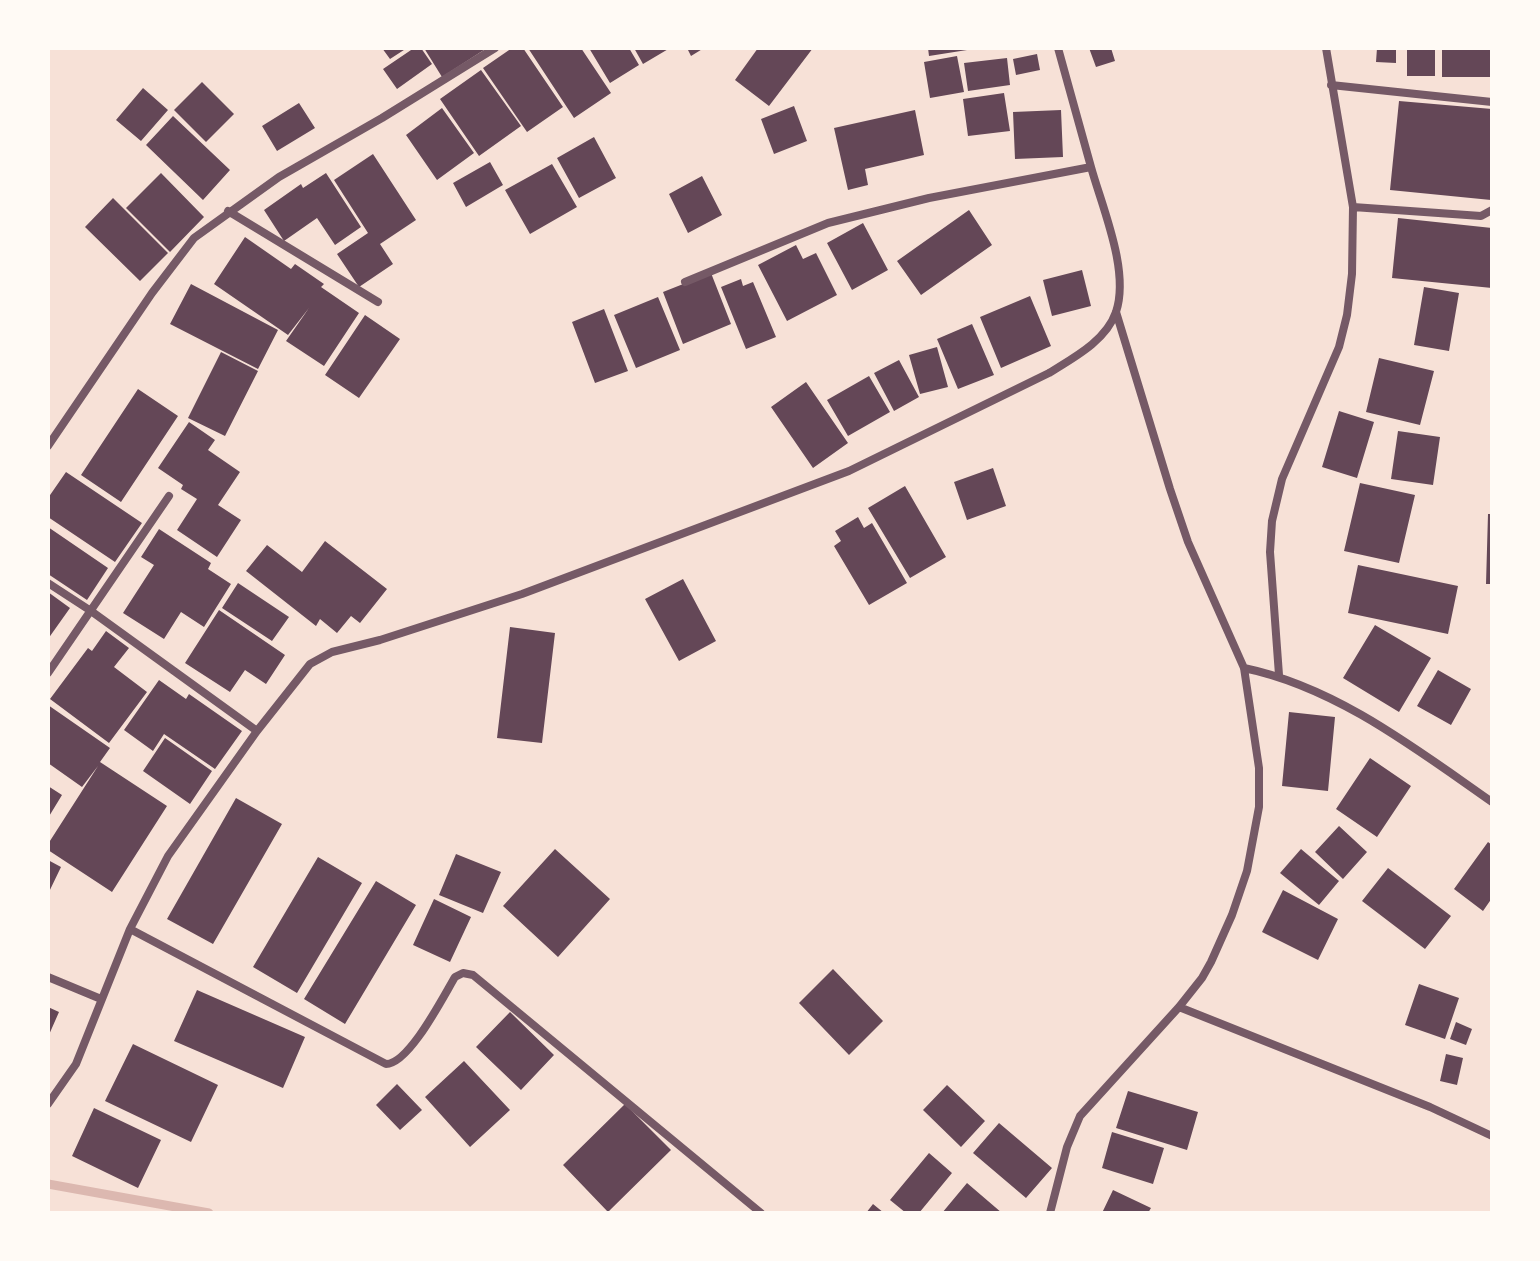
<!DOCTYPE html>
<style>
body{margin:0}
#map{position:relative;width:1540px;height:1261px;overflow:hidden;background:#f7e1d7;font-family:"Zilla Slab",serif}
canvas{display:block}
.frame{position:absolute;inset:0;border:50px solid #fffaf5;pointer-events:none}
</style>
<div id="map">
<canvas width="1540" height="1261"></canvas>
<div class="frame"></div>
</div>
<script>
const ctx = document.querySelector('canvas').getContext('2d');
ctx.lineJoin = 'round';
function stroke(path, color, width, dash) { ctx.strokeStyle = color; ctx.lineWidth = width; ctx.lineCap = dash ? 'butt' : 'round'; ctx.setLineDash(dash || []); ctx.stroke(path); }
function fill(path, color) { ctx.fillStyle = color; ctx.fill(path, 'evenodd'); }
stroke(new Path2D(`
 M 48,1184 L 209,1213`), '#dcb8b0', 9);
fill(new Path2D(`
 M 382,48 L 407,48 L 390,59 Z
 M 414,48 L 421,48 L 432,64 L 397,89 L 383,69 Z
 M 424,48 L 487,48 L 442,77 Z
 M 512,48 L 523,48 L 563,107 L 527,132 L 483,68 Z
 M 528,48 L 581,48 L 611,93 L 574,118 Z
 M 589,48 L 629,48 L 639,65 L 610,83 Z
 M 634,48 L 670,48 L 643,64 Z
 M 687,48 L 704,48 L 691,56 Z
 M 758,48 L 813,48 L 769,106 L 735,80 Z
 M 928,48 L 967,48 L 967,50 L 929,56 Z
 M 1089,48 L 1111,48 L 1115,61 L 1096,67 Z
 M 1377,48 L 1396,48 L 1396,63 L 1376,62 Z
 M 1407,48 L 1435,48 L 1435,76 L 1407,76 Z
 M 1442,48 L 1492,48 L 1492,77 L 1442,77 Z
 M 1037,54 L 1040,70 L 1016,75 L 1013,59 Z
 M 957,56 L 964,92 L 930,98 L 924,62 Z
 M 1007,58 L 1010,85 L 968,91 L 964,63 Z
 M 481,70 L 521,126 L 479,156 L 440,99 Z
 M 202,82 L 234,114 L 206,142 L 174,110 Z
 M 143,88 L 168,110 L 141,141 L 116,120 Z
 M 1004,93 L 1010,131 L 968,136 L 963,99 Z
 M 1399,101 L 1492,109 L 1491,200 L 1390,190 Z
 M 299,103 L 315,128 L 277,151 L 262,126 Z
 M 794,106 L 807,141 L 774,154 L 761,119 Z
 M 442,108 L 474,153 L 437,180 L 406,135 Z
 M 915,110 L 924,155 L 865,169 L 868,185 L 848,190 L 834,128 Z
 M 1061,110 L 1063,157 L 1015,159 L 1013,112 Z
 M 173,116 L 230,170 L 203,200 L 146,145 Z
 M 594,137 L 616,178 L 579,198 L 557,158 Z
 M 373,154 L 416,220 L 380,244 L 393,264 L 359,287 L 337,254 L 368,233 L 334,180 Z
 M 490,162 L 503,185 L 466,207 L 453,183 Z
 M 552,164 L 577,207 L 530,234 L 505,190 Z
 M 161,173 L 204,217 L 170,252 L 126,208 Z
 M 326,173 L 361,227 L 335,245 L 317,218 L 284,241 L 264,210 L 301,184 L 303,188 Z
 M 702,176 L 722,215 L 688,233 L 669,194 Z
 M 113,198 L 168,253 L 140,281 L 85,227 Z
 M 969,210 L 992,245 L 921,295 L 897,261 Z
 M 1398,218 L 1492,228 L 1492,288 L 1392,278 Z
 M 863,223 L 888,270 L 852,290 L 827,243 Z
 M 245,237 L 291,269 L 295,264 L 324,284 L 321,287 L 359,313 L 324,366 L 286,341 L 309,308 L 288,335 L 214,284 Z
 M 796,245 L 803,259 L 816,253 L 837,295 L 787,321 L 758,265 Z
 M 1082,270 L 1091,306 L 1052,316 L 1043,280 Z
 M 711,273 L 731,324 L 683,344 L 663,292 Z
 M 741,279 L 743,286 L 753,282 L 776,337 L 746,349 L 721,287 Z
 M 191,284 L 278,330 L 258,369 L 170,324 Z
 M 1424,287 L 1459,293 L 1449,351 L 1414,345 Z
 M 1030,296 L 1051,346 L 1001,368 L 980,317 Z
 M 658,297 L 680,350 L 636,368 L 614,315 Z
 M 604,309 L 628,371 L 595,383 L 572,322 Z
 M 365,315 L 400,339 L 359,398 L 325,375 Z
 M 972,324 L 994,375 L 958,389 L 937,339 Z
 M 937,347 L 948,387 L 920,394 L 909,355 Z
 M 221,352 L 258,371 L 225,436 L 188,418 Z
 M 1379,358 L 1434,371 L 1420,425 L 1366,412 Z
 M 899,360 L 919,397 L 894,411 L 874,373 Z
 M 869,376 L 890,412 L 848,436 L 827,400 Z
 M 806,382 L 848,443 L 813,468 L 771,407 Z
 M 138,389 L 178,416 L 121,502 L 81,475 Z
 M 1339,411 L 1374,422 L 1357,478 L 1322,467 Z
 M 189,422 L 215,440 L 208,450 L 240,472 L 218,505 L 241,520 L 217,557 L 177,530 L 197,499 L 181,489 L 183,485 L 158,468 Z
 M 1398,431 L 1440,437 L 1433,485 L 1391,479 Z
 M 993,468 L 1006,506 L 967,520 L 954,482 Z
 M 66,472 L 142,523 L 115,562 L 48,517 L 48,498 Z
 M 1360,483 L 1415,495 L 1399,563 L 1344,551 Z
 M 905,486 L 946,557 L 910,578 L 868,508 Z
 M 1488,514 L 1492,514 L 1492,584 L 1486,584 Z
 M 858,517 L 864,528 L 872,523 L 907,583 L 869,605 L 834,546 L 841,541 L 835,531 Z
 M 48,527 L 108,568 L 87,600 L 48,574 Z
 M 159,529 L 211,563 L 208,569 L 231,584 L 204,627 L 181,612 L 164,639 L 123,613 L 154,565 L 141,557 Z
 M 325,541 L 387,589 L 360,623 L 351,616 L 337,633 L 320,619 L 316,626 L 246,571 L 267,545 L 302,572 Z
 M 1358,565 L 1458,586 L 1448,634 L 1348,613 Z
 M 683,579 L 716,641 L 679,661 L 645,599 Z
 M 238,583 L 289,617 L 272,641 L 222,608 Z
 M 48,592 L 70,608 L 48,639 Z
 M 219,610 L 285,655 L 266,684 L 245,670 L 230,692 L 185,663 Z
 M 1375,625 L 1431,658 L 1399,712 L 1343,678 Z
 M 510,627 L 555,633 L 542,743 L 497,738 Z
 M 106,631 L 129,648 L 114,667 L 147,692 L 109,743 L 50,699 L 88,648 L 92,651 Z
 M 1438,670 L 1471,689 L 1451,725 L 1417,706 Z
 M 159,680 L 186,699 L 189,694 L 242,731 L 215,769 L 164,734 L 153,751 L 124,730 Z
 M 48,705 L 110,748 L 100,762 L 167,806 L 112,892 L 48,850 L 48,844 L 98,766 L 82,787 L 48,763 Z
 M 1289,712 L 1335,717 L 1328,791 L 1282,786 Z
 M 165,738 L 212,771 L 190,804 L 143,771 Z
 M 1370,758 L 1411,786 L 1377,837 L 1336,809 Z
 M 48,786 L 62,795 L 48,818 Z
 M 236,798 L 282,824 L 213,944 L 167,919 Z
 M 1339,826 L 1367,852 L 1343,879 L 1315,852 Z
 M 1488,842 L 1492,845 L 1492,898 L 1483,911 L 1454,889 Z
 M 555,849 L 610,899 L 558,957 L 503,906 Z
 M 1301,849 L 1339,881 L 1319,905 L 1280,873 Z
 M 456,854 L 501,872 L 483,913 L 439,895 Z
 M 318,857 L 362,883 L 297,993 L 253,967 Z
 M 48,860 L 61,867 L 48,894 Z
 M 1388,868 L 1451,916 L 1425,949 L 1362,901 Z
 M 376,881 L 416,905 L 345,1024 L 304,999 Z
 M 1283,890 L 1338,919 L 1318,960 L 1262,932 Z
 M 434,899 L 471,917 L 450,962 L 413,945 Z
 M 833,969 L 883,1021 L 849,1055 L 799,1003 Z
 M 1419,984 L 1459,998 L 1445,1039 L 1405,1025 Z
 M 197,990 L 305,1037 L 283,1088 L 174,1041 Z
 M 48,1007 L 59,1012 L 48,1037 Z
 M 510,1012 L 554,1055 L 521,1090 L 476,1047 Z
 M 1456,1022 L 1472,1029 L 1466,1045 L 1450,1039 Z
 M 133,1044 L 218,1085 L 191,1142 L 105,1101 Z
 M 1446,1054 L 1463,1058 L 1457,1085 L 1440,1081 Z
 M 464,1061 L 510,1110 L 470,1147 L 425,1097 Z
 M 397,1084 L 422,1110 L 400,1130 L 376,1105 Z
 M 947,1085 L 985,1121 L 961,1147 L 923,1110 Z
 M 1128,1091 L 1198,1112 L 1187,1150 L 1116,1128 Z
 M 625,1104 L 671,1150 L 608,1212 L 563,1165 Z
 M 94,1108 L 161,1140 L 138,1188 L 72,1156 Z
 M 999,1123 L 1052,1168 L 1026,1198 L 973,1153 Z
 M 1112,1132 L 1164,1148 L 1153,1184 L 1102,1168 Z
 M 929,1153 L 952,1173 L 919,1213 L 906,1213 L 890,1200 Z
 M 967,1183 L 1002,1213 L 942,1213 Z
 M 1113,1190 L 1151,1208 L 1148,1213 L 1102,1213 Z
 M 873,1204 L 884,1213 L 866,1213 Z`), '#644757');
stroke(new Path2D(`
 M 1331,85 L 1492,102
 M 1353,207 L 1481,216 L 1492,210
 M 228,211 L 378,302
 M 685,282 L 828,223 L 929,198 L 1091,167
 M 48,446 L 152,293 L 194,238 L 279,177 L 382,118 L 495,48
 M 48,583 L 91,611 L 257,731
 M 1244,668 C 1336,687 1416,749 1492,802
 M 48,673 L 169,496
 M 1279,675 L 1270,552 L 1272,521 L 1282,479 L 1339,347 L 1347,315 L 1352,274 L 1353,207 L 1326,48
 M 130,929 L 386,1064 C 409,1064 443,997 455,977 L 463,973 L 473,975 L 761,1213
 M 48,977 L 101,999
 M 1179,1007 L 1430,1107 L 1492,1136
 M 48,1104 L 76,1064 L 130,929 L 168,856 L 257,731 L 310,664 L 332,652 L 380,640 L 522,594 L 849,471 L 1049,373 C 1073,358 1106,341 1116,312 C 1130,271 1102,207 1091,167 C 1080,128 1069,88 1058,48
 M 1050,1213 L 1067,1147 L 1080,1116 L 1179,1007 L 1202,978 L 1211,962 L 1232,915 L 1247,871 L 1259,807 L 1259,768 L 1244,668 L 1188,542 L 1170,489 L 1116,312`), '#755966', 8);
</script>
